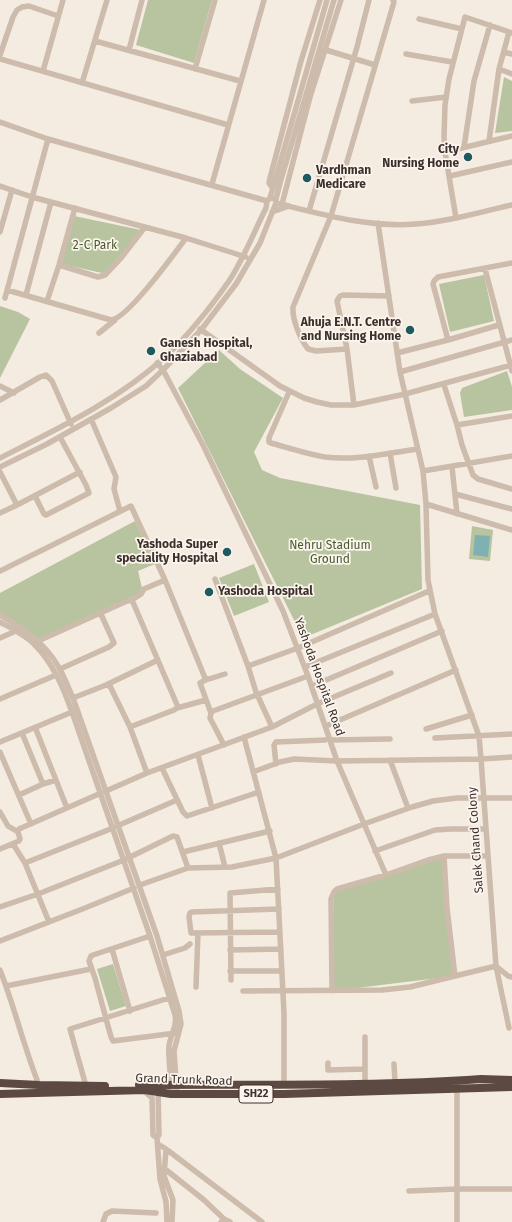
<!DOCTYPE html>
<style>
body{margin:0}
canvas{display:block;background:#f4ebe1}
</style>
<canvas width="512" height="1222"></canvas>
<script>
const ctx = document.querySelector('canvas').getContext('2d');
ctx.lineJoin = 'round';
function fill(path, color) { ctx.fillStyle = color; ctx.fill(path, 'evenodd'); }
function stroke(path, color, width, dash) { ctx.strokeStyle = color; ctx.lineWidth = width; ctx.lineCap = dash ? 'butt' : 'round'; ctx.setLineDash(dash || []); ctx.stroke(path); }
function write(font, color, halo, rows, align = 'center') {
  ctx.font = font + ' "Fira Sans",sans-serif'; ctx.lineWidth = 3.5; ctx.setLineDash([]); ctx.textBaseline = 'middle'; ctx.strokeStyle = halo; ctx.fillStyle = color; for (const [text, x, y, turn = 0] of rows) {
    ctx.save(); ctx.translate(x, y); ctx.rotate((+turn || 0) * Math.PI / 180); ctx.textAlign = isNaN(turn) ? turn : align; if (halo) ctx.strokeText(text, 0, 0); ctx.fillText(text, 0, 0); ctx.restore();
  }
}
fill(new Path2D(`
 M 148,0 L 212,0 L 194,63 L 136,45 Z
 M 504,77 L 512,81 L 512,131 L 495,133 Z
 M 74,216 L 141,230 L 107,272 L 102,273 L 62,264 Z
 M 484,275 L 494,321 L 450,332 L 439,284 Z
 M 0,306 L 18,312 L 30,319 L 0,378 Z
 M 219,350 L 240,369 L 283,398 L 254,452 L 262,470 L 280,478 L 420,505 L 422,589 L 303,638 L 178,388 Z
 M 507,371 L 512,387 L 512,410 L 464,417 L 460,393 L 462,388 Z
 M 135,521 L 155,564 L 138,571 L 142,588 L 140,593 L 41,640 L 0,613 L 0,593 Z
 M 472,526 L 493,530 L 490,561 L 469,559 Z
 M 254,564 L 269,602 L 234,616 L 219,578 Z
 M 444,856 L 455,976 L 332,991 L 334,892 Z
 M 113,964 L 126,1006 L 110,1011 L 97,969 Z`), '#b8c4a0');
fill(new Path2D(`
 M 475,535 L 490,536 L 488,557 L 473,555 Z`), '#7fb0b2');
stroke(new Path2D(`
 M 419,19 L 462,29
 M 95,41 L 240,81
 M 129,50 L 142,0
 M 326,50 L 375,65
 M 504,52 L 512,54
 M 406,54 L 452,62
 M 0,55 L 13,17 L 17,10 L 22,7 L 29,6 L 58,16
 M 0,59 L 228,125
 M 195,69 L 215,0
 M 499,69 L 512,74
 M 43,71 L 63,0
 M 82,83 L 107,0
 M 412,101 L 446,97
 M 0,122 L 48,139 L 260,199 L 267,201 L 270,198 L 276,199
 M 489,141 L 499,69 L 509,32
 M 464,147 L 474,81 L 490,25
 M 445,152 L 512,136
 M 450,176 L 512,162
 M 212,184 L 264,0
 M 0,186 L 32,197 L 186,238 L 246,257
 M 272,187 L 269,183 L 270,178 L 301,61 L 320,0
 M 270,198 L 327,0
 M 276,203 C 321,214 369,228 416,224 C 448,222 480,212 512,205
 M 282,204 L 310,97 L 341,0
 M 309,211 L 357,47 L 369,0
 M 272,212 L 289,206
 M 456,218 L 445,152 L 444,137 L 445,105 L 449,79 L 465,17 L 512,33
 M 378,223 L 400,372 L 423,471 L 426,504 L 512,530
 M 0,232 L 12,190
 M 59,265 L 98,277 L 105,275 L 121,258 L 145,227
 M 485,269 L 512,371
 M 7,290 L 111,320 C 127,319 175,253 186,238
 M 26,295 L 51,202
 M 5,298 L 48,139
 M 47,301 L 59,265 L 75,208
 M 200,329 L 280,386 L 304,398 L 317,402 L 331,405 L 354,405 L 405,394 L 512,365
 M 99,333 L 115,320
 M 448,340 L 433,284 L 434,281 L 438,277 L 512,263
 M 347,349 L 316,351 L 308,349 C 300,339 292,319 293,307 L 331,216 L 394,2 L 393,0
 M 397,353 L 448,340 L 499,325
 M 157,363 L 163,370 L 203,445 L 283,611 L 308,676 L 337,761 L 386,875
 M 400,372 L 512,340
 M 444,385 L 457,425 L 462,445 L 473,475 L 478,479 L 512,489
 M 0,386 L 14,393
 M 289,392 L 269,438 L 269,442 L 271,443 C 289,448 307,454 325,457 C 356,461 388,453 418,449
 M 0,400 L 40,377 L 46,375 L 52,381 L 71,424
 M 354,405 L 347,349 L 337,301 L 340,296 L 343,295 L 389,296
 M 91,419 L 116,477 L 114,489 L 120,511
 M 457,425 L 512,416
 M 390,453 L 396,488
 M 369,456 L 376,487
 M 0,458 C 57,429 117,401 165,357 C 189,335 210,308 229,281 C 244,258 254,232 266,208 L 267,201
 M 0,467 L 47,444 L 111,408 L 146,386 L 163,370 L 201,330 L 236,284 L 260,243 L 276,203 L 276,199 L 280,183 L 334,0
 M 452,467 L 457,514
 M 423,471 L 512,456
 M 0,472 L 17,505 L 80,472
 M 455,494 L 512,509
 M 35,496 L 44,514 L 46,515 L 89,493 L 86,485 L 60,437
 M 0,513 L 17,505
 M 0,571 L 131,506 L 165,580 L 205,678 L 209,679 L 225,674
 M 215,579 L 248,666 L 256,692 L 272,727
 M 132,600 L 141,594 L 144,589 L 165,580
 M 0,615 C 23,628 45,643 58,666 C 64,676 68,687 73,698 L 157,936 L 179,1011 L 181,1024 L 174,1051 L 177,1094
 M 0,622 C 11,628 25,635 34,644 C 53,663 63,687 72,712 L 150,936 L 175,1015 C 178,1026 170,1035 169,1046 C 168,1060 171,1074 171,1088
 M 0,638 L 18,630
 M 38,641 L 127,601 L 132,600 L 178,707 L 174,710 L 130,727
 M 248,666 L 298,648 L 429,591
 M 305,667 L 435,614
 M 60,669 L 109,647 L 114,643 L 100,612
 M 207,679 L 200,683 L 211,713
 M 106,685 L 158,660
 M 312,686 L 442,631
 M 73,698 L 106,685 L 110,686 L 130,727 L 147,773
 M 0,699 L 56,675
 M 177,708 L 206,700
 M 326,726 L 456,670
 M 35,727 L 67,808
 M 426,729 L 472,715
 M 22,733 L 43,784
 M 244,737 L 276,858 L 284,1013 L 284,1085
 M 435,738 L 512,734
 M 330,740 L 390,739
 M 0,742 L 72,712
 M 224,745 L 210,718 L 211,713 L 213,711 L 308,676
 M 0,752 L 31,824
 M 198,755 L 212,808
 M 390,760 L 408,808
 M 276,764 L 274,745 L 276,742 L 325,740
 M 162,768 L 183,812 L 187,816 L 259,792
 M 253,772 L 280,762 L 294,759 L 337,761 L 481,759 L 512,757
 M 106,791 L 147,773 L 272,727 L 317,704 L 391,673
 M 19,795 L 43,784 L 56,780
 M 0,812 L 8,826 L 18,832
 M 117,826 L 177,800
 M 219,843 L 225,867
 M 13,844 L 25,863 L 49,922
 M 0,849 L 19,841 L 20,839 L 18,832 L 19,829 L 101,793
 M 375,851 L 435,830 L 451,829 L 486,829
 M 183,852 L 270,831
 M 444,856 L 447,908 L 455,976
 M 25,863 L 113,828
 M 140,885 L 188,868 L 232,867 L 276,858 L 364,824 L 412,807 L 433,801 L 457,798 L 512,798
 M 0,907 L 38,894 L 124,860 L 173,836 L 177,837 L 188,868
 M 279,909 L 192,912 L 190,913 L 189,917 L 191,933 L 280,932
 M 150,936 L 93,955 L 91,956 L 89,961 L 95,978 L 111,1037 L 113,1041 L 176,1033
 M 0,941 L 85,908 L 134,888
 M 112,949 L 130,1011
 M 230,950 L 281,949
 M 163,955 L 185,948 L 190,944
 M 496,966 L 509,1028
 M 496,966 L 508,976 L 512,977
 M 0,970 C 15,1008 24,1048 39,1085
 M 230,971 L 282,971
 M 231,980 L 230,893 L 278,889
 M 6,986 L 91,969
 M 196,987 L 198,933
 M 243,991 L 382,990 L 410,987 L 496,966 L 481,759 L 479,736 L 435,614 L 428,580 L 426,504
 M 332,991 L 331,899 L 334,892 L 337,889 L 386,875 L 428,860 L 444,856 L 488,856
 M 365,1037 L 365,1083
 M 328,1063 L 328,1070 L 365,1069
 M 394,1064 L 395,1082
 M 86,1086 L 70,1029 L 169,998
 M 144,1091 L 152,1098 L 153,1135 L 157,1138 L 160,1179 L 166,1202 L 167,1222
 M 157,1138 L 159,1135 L 158,1089
 M 158,1144 L 166,1149 L 262,1222
 M 166,1149 L 164,1176 L 173,1200 L 172,1222
 M 165,1169 L 204,1200 L 224,1219
 M 409,1191 L 457,1189 L 512,1189
 M 103,1222 L 106,1214 L 112,1211 L 156,1213
 M 221,1222 L 224,1219 L 230,1222
 M 457,1222 L 457,1086`), '#cdbbac', 5.5);
stroke(new Path2D(`
 M 0,1083 L 39,1085 L 105,1086
 M 139,1085 C 253,1084 368,1087 481,1079 L 512,1080
 M 0,1094 L 145,1090 L 171,1094 L 284,1094 L 512,1087`), '#5c4a42', 8);
for (const [x, y, r, color] of [
 [468,157,5,"#1f5a5e"],
 [307,178,5,"#1f5a5e"],
 [410,330,5,"#1f5a5e"],
 [151,351,5,"#1f5a5e"],
 [227,552,5,"#1f5a5e"],
 [209,592,5,"#1f5a5e"]
]) { const dot = new Path2D(); dot.arc(x, y, r, 0, 2 * Math.PI); ctx.fillStyle = color; ctx.fill(dot); stroke(dot, '#fbf5ee', 1.5); }
for (const [x, y, w] of [
 [256,1094,34]
]) { const box = new Path2D(); box.roundRect(x - w / 2, y - 9, w, 18, 3); ctx.fillStyle = '#fbf5ee'; ctx.fill(box); stroke(box, '#3b302b', 1); }
write('bold 11px', '#3b302b', null, [
 ["SH22",256,1094]
]);
write('bold 12px', '#3b302b', '#fbf5ee', [
 ["City",459,150],
 ["Nursing Home",459,164],
 ["Vardhman",316,171,"left"],
 ["Medicare",316,185,"left"],
 ["Ahuja E.N.T. Centre",401,323],
 ["and Nursing Home",401,337],
 ["Ganesh Hospital,",160,344,"left"],
 ["Ghaziabad",160,358,"left"],
 ["Yashoda Super",218,545],
 ["speciality Hospital",218,559],
 ["Yashoda Hospital",218,592,"left"]
], 'right');
write('12px', '#4a5a2e', '#fbf5ee', [
 ["2-C Park",95,246],
 ["Nehru Stadium",330,546],
 ["Ground",330,560]
]);
write('12px', '#3b302b', '#fbf5ee', [
 ["Yashoda Hospital Road",319,677,70],
 ["Salek Chand Colony",476,840,-94],
 ["Grand Trunk Road",184,1080,2]
]);
</script>
